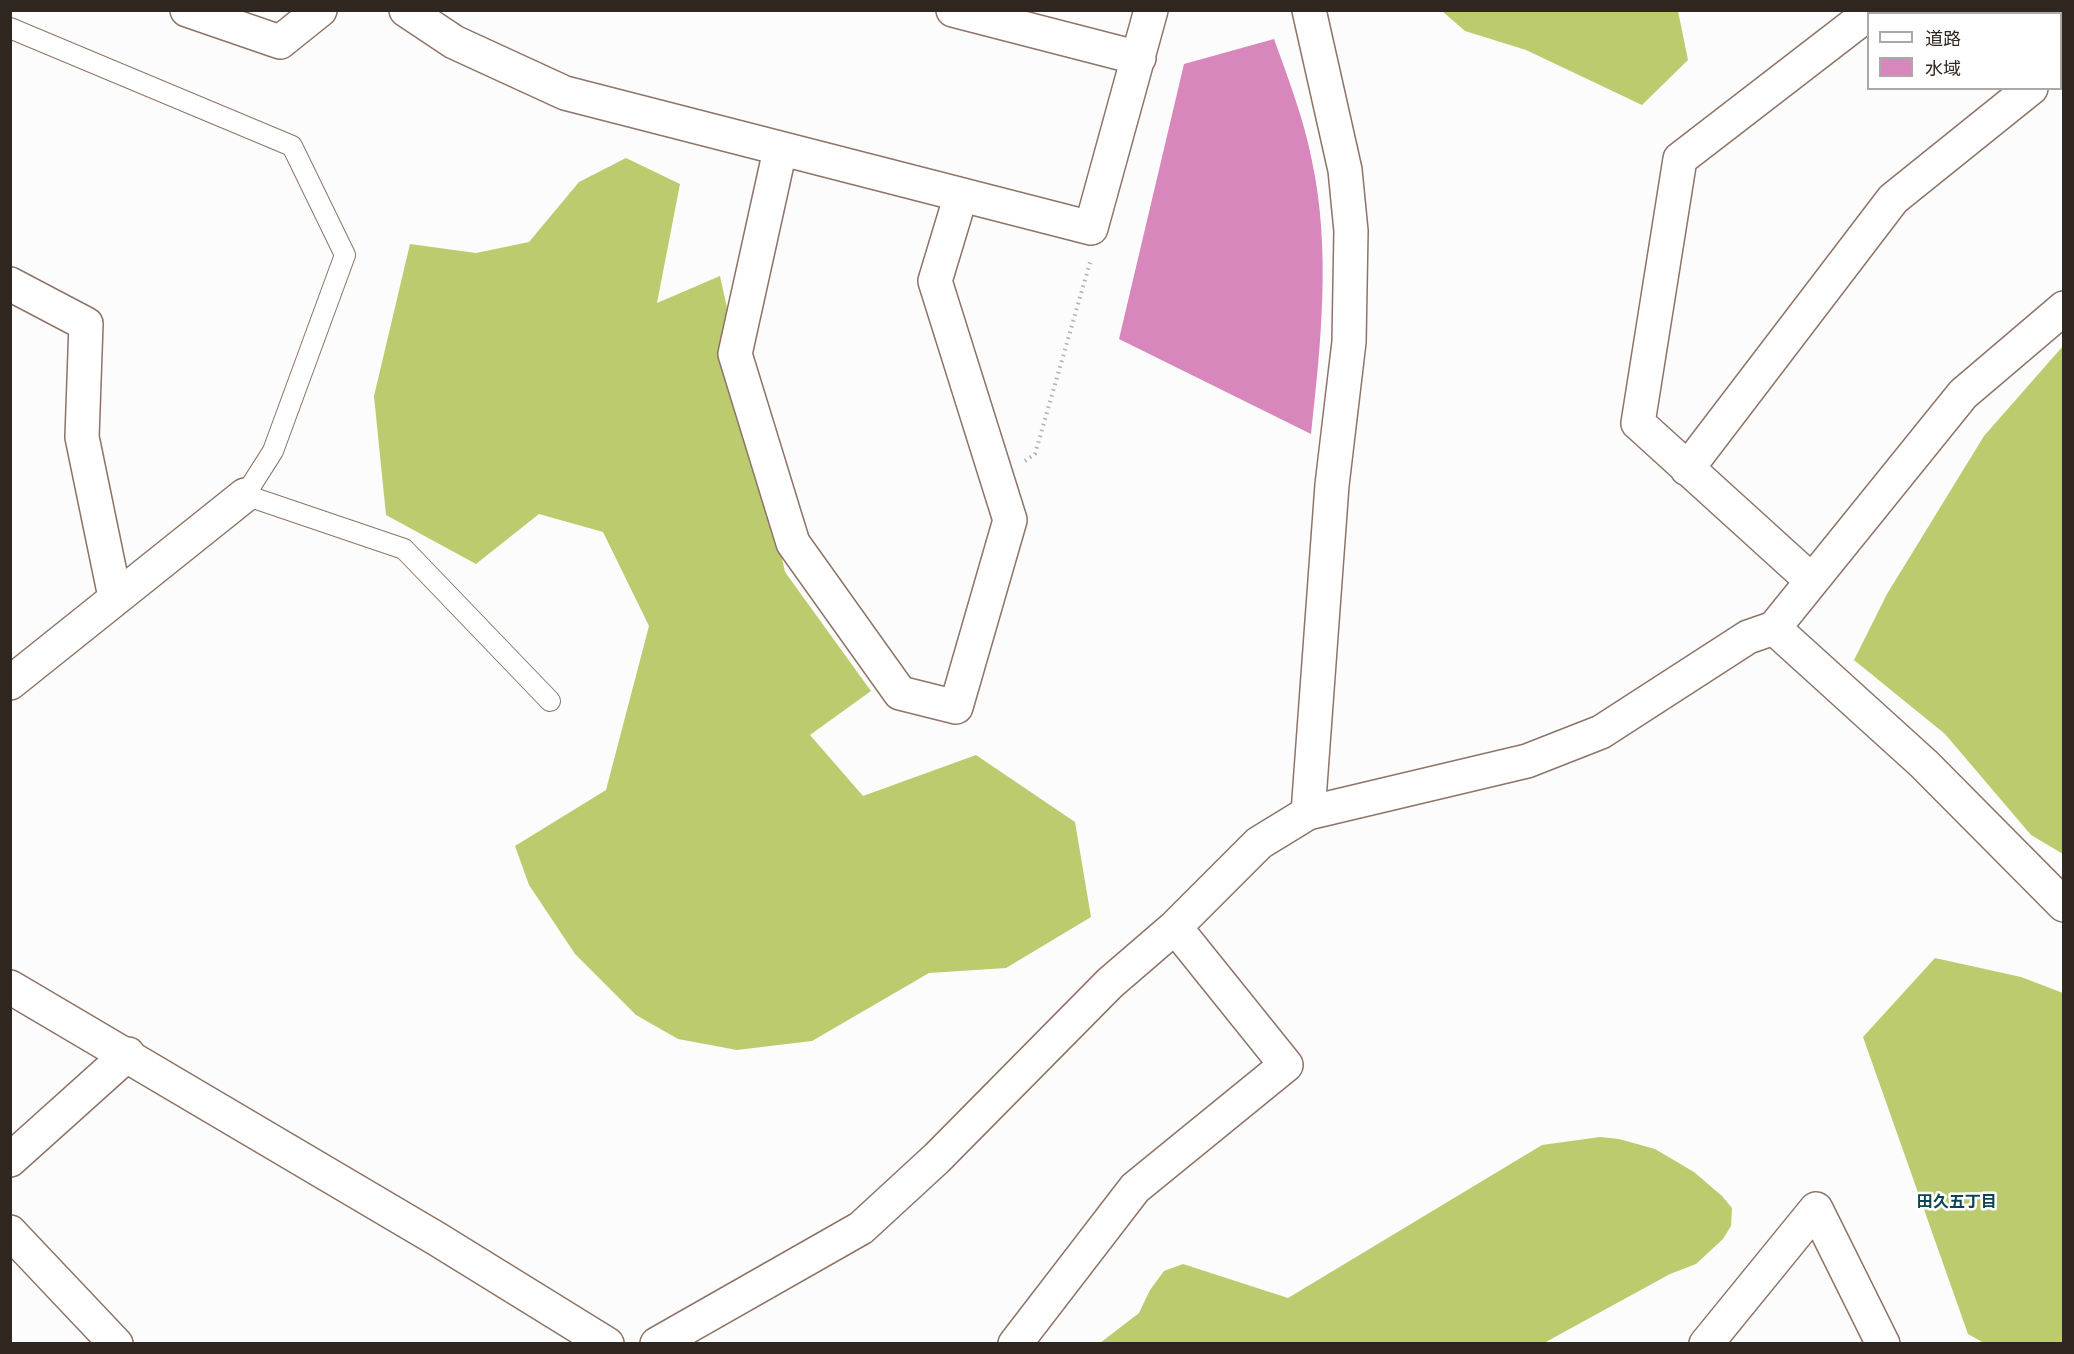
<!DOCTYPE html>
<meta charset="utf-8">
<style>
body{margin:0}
#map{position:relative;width:2074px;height:1354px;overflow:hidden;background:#fbfcfb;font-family:Rubik,"Noto Sans JP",sans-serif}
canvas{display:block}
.frame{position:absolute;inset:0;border:12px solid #302620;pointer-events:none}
.legend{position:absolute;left:1867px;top:12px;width:195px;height:78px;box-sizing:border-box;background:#fff;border:2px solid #aca8a6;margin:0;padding:8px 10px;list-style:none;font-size:18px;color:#302620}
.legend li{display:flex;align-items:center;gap:12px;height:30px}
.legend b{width:30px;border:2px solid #aca8a6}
</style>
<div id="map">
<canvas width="2074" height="1354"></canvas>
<div class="frame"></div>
<ul class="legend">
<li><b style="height:8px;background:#fff"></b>道路</li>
<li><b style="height:16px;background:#d887bc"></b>水域</li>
</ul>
</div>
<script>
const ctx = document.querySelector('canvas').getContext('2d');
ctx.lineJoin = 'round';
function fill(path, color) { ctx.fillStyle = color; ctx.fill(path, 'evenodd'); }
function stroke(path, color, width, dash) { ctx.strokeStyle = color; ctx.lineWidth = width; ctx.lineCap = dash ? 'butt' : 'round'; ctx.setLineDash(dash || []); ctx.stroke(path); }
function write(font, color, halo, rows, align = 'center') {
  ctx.font = font + ' Rubik,"Noto Sans JP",sans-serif'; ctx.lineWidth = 5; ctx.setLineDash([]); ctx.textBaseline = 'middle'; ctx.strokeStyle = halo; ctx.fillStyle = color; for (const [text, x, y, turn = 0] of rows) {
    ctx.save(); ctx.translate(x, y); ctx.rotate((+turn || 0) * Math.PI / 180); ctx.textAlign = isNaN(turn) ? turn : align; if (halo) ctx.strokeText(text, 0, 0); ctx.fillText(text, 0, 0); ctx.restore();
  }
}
fill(new Path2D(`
 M 1442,11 L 1678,11 L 1688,60 L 1642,105 L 1526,50 L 1465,31 Z
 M 626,158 L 680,184 L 657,303 L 720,276 L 785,572 L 871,691 L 810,735 L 863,796 L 976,755 L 1075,822 L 1091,917 L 1006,968 L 929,973 L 812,1041 L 737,1050 L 678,1039 L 636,1015 L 575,954 L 529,885 L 515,846 L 606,790 L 649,626 L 603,532 L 539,514 L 476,564 L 386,515 L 374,396 L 410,244 L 476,253 L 529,242 L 579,182 Z
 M 2063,346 L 2063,854 L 2031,835 L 1945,734 L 1854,660 L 1887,594 L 1984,436 Z
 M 1935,958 L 2021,977 L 2063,993 L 2063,1343 L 1984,1343 L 1968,1334 L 1863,1037 Z
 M 1600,1137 L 1619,1139 L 1655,1149 L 1694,1172 L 1722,1196 L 1732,1208 L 1731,1226 L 1723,1239 L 1696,1264 L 1670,1274 L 1544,1343 L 1100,1343 L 1139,1313 L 1150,1290 L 1164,1271 L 1183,1264 L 1288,1298 L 1542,1145 Z`), '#bdcb6f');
fill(new Path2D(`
 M 1274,39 C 1288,78 1304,119 1312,161 C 1331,250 1321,344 1311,434 L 1119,339 L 1184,64 Z`), '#d887bc');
const lane = new Path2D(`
 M 10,28 L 292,146 L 345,255 L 273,451 L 245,495 L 404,549 L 550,701`);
const street = new Path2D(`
 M 187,10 L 280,42 L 320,10
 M 406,10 L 454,42 L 565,93 L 1091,228 L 1151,10
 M 953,10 L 1139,58
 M 2060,65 L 2064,63
 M 780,150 L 735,354 L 793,543 L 900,693 L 956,707 L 1010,520 L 935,281 L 961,195
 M 10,284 L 86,324 L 82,437 L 115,597
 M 1687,469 L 1893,199 L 2031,88
 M 1812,581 L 1638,423 L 1680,159 L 1868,14
 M 1774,628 L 1924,764 L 2064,905
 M 10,683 L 245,495
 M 10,987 L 437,1239 L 607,1344
 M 10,1160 L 128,1054
 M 10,1232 L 116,1344
 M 657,1344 L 861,1228 L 937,1158 L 1110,983 L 1175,927 L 1259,843 L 1308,813 L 1527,761 L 1601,732 L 1748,637 L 1774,628 L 1963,394 L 2064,308
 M 1015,1344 L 1135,1188 L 1286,1065 L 1175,927
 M 1706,1344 L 1816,1209 L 1883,1344`);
const secondary = new Path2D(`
 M 1308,813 L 1332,485 L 1349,342 L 1351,231 L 1345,170 L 1309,10`);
stroke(lane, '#8d7467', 22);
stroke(street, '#8d7467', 36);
stroke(secondary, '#8d7467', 36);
stroke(new Path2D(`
 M 1025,461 L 1035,454 L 1091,259`), '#b3b0ad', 4, [1.5, 4.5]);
stroke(lane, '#fff', 20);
stroke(street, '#fff', 33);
stroke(secondary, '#fff', 33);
write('bold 16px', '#0c4653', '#fff', [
 ["田久五丁目",1957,1202]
]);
</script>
